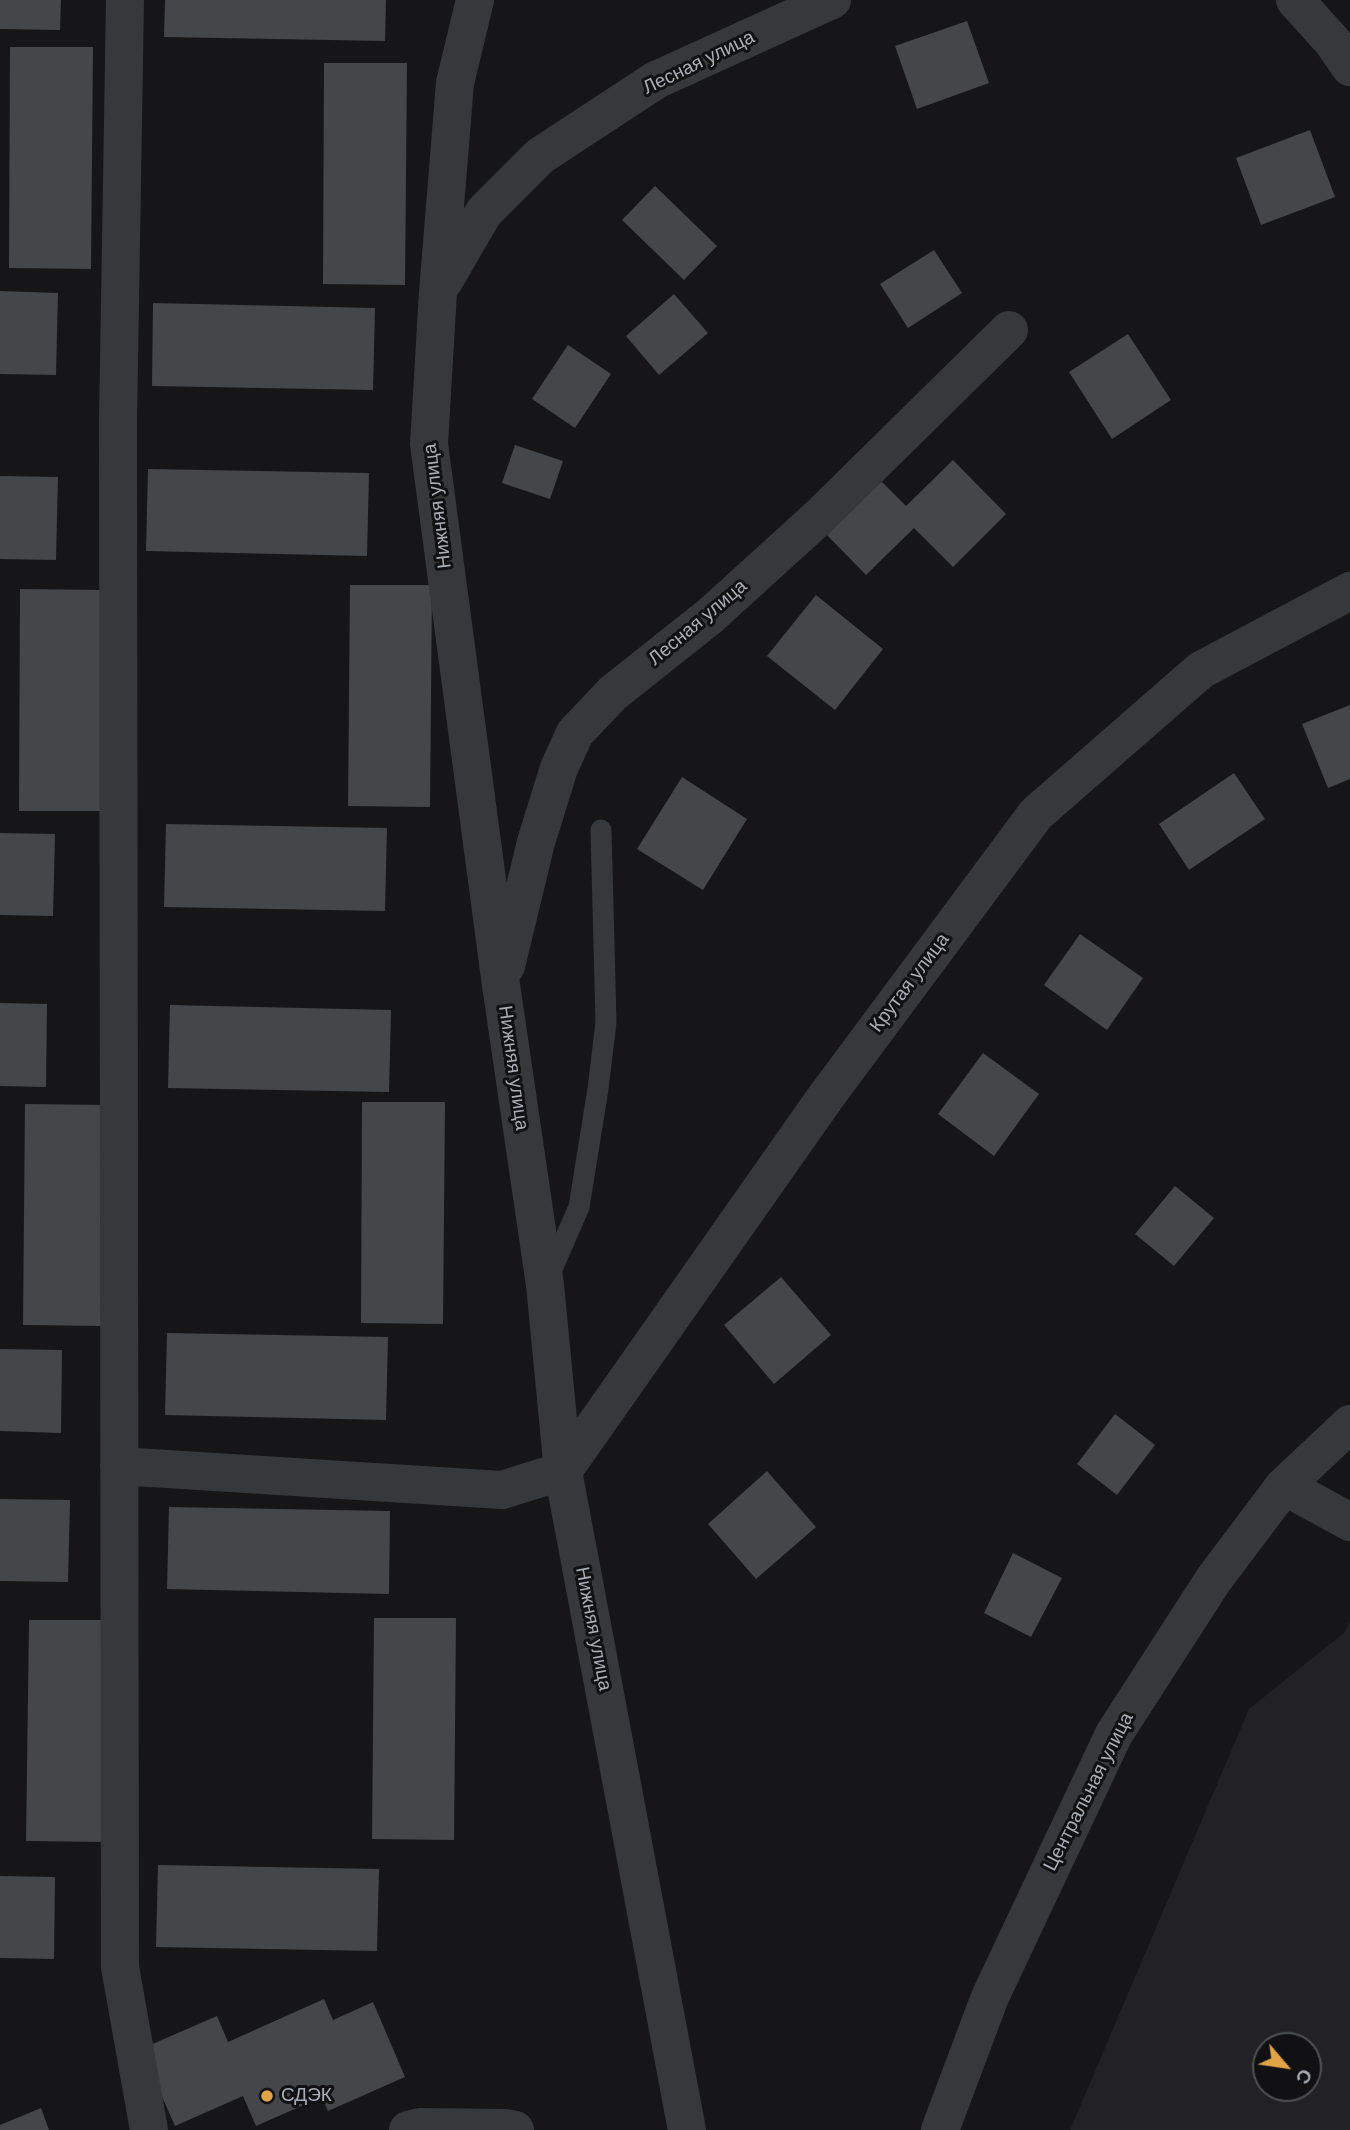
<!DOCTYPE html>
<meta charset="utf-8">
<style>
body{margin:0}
#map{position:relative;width:1350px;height:2130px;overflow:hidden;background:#161618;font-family:Helvetica,sans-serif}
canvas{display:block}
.north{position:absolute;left:1252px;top:2032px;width:70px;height:70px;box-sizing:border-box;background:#111113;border:2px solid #4e5054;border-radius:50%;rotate:119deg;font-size:19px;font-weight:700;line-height:28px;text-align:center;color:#a9aeb6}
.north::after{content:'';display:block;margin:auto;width:24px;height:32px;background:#e1a345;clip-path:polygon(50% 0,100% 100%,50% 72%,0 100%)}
</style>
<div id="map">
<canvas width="1350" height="2130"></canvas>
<div class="north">С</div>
</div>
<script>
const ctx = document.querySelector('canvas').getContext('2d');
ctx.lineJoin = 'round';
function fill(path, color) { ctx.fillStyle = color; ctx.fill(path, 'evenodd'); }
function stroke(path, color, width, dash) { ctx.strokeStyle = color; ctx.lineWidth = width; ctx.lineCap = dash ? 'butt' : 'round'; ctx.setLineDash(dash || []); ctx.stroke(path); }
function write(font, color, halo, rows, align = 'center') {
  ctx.font = font + ' Helvetica,sans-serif'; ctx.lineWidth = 6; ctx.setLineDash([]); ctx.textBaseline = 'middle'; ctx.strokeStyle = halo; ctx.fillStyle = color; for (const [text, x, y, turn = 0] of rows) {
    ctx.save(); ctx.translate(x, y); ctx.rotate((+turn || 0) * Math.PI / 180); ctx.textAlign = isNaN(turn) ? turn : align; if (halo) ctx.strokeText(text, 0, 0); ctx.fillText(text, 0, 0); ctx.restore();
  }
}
fill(new Path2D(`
 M 1350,1621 L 1350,2130 L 1070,2130 L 1249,1709 L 1345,1632 ZM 1266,2046 L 1308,2046 L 1308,2088 L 1266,2088 Z`), '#222224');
fill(new Path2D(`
 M 0,0 L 61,0 L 60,30 L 0,29 Z
 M 165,0 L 386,0 L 385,41 L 164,37 Z
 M 967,21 L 989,83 L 917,109 L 895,46 Z
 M 10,47 L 93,47 L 91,269 L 9,268 Z
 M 324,63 L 407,63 L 405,285 L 323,284 Z
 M 1310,130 L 1335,197 L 1261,225 L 1236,158 Z
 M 655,186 L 717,246 L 684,280 L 622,220 Z
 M 934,250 L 962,293 L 908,328 L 880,284 Z
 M 0,291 L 58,293 L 56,375 L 0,374 Z
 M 674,294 L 708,333 L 659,375 L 626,336 Z
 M 153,303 L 375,308 L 373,390 L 152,386 Z
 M 1128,334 L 1171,400 L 1112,439 L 1069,372 Z
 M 568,345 L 611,374 L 575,428 L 532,399 Z
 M 515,445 L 563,461 L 550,499 L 502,483 Z
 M 953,460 L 1006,514 L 953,567 L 914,528 L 866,575 L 827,535 L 881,481 L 906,506 Z
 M 148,469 L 369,473 L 367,556 L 146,551 Z
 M 0,476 L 58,477 L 56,560 L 0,559 Z
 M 350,585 L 432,585 L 430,807 L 348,806 Z
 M 20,589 L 103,590 L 101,811 L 19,811 Z
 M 816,595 L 883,649 L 835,710 L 767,656 Z
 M 1350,705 L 1350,779 L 1328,788 L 1302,724 Z
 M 1234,773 L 1265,819 L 1189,870 L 1159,824 Z
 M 682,777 L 747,819 L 703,890 L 637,849 Z
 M 166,824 L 387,828 L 385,911 L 164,907 Z
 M 0,833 L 55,834 L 53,916 L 0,915 Z
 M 1080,934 L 1143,978 L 1107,1030 L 1044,985 Z
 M 0,1003 L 47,1004 L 46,1087 L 0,1086 Z
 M 170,1005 L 391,1010 L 389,1092 L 168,1088 Z
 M 983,1053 L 1039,1094 L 994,1156 L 938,1114 Z
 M 362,1102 L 445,1102 L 443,1324 L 361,1323 Z
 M 25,1104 L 107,1105 L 105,1326 L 23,1325 Z
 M 1175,1186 L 1214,1218 L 1174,1266 L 1135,1234 Z
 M 781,1277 L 831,1335 L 774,1384 L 724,1325 Z
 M 167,1333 L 388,1337 L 386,1420 L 165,1415 Z
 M 0,1349 L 62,1350 L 61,1433 L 0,1431 Z
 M 1115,1414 L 1155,1445 L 1117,1495 L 1077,1464 Z
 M 767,1471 L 816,1527 L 756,1579 L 708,1524 Z
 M 0,1499 L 70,1500 L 68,1582 L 0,1581 Z
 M 169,1507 L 390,1511 L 389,1594 L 167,1589 Z
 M 1013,1553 L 1062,1578 L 1031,1637 L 984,1613 Z
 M 374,1618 L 456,1618 L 454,1840 L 372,1839 Z
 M 29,1620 L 111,1620 L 109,1842 L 26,1841 Z
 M 158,1865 L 379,1869 L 377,1951 L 156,1947 Z
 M 0,1876 L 55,1877 L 54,1959 L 0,1958 Z
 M 324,1999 L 333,2020 L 373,2002 L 405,2077 L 328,2111 L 322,2097 L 256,2126 L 243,2096 L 175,2126 L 141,2049 L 217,2016 L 228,2042 Z
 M 41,2108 L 49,2130 L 0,2130 L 0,2125 Z`), '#45464a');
stroke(new Path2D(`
 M 549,1276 L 579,1207 L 598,1089 L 606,1022 L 601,830`), '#37383c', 21);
stroke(new Path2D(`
 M 125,0 L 118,422 L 120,1967 L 149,2130
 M 475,0 L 455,83 L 438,292 L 429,444 L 501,985 L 545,1285 L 563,1471 L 687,2130
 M 1295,0 L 1332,41 L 1350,67
 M 444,281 L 484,212 L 540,156 L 656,80 L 832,0
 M 506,966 L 536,842 L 559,768 L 575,733 L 613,693 L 710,616 L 820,516 L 1009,330
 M 119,1466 L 502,1490 L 563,1471 L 825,1098 L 1036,814 L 1201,670 L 1350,591
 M 1284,1486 L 1350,1522
 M 940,2130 L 990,1997 L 1114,1734 L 1214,1579 L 1284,1486 L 1350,1424`), '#37383c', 38);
stroke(new Path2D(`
 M 408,2130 L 420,2127 L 505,2128 L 515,2130`), '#37383c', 38);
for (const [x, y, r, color] of [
 [267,2096,7,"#e1a345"]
]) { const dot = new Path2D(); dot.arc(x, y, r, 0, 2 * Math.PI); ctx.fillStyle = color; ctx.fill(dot); stroke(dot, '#111113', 2.5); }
write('19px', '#a9aeb6', '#111113', [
 ["Лесная улица",699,63,-26],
 ["Нижняя улица",438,506,-97],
 ["Лесная улица",698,623,-40],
 ["Крутая улица",910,983,-53],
 ["Нижняя улица",513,1068,82],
 ["Нижняя улица",593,1629,79],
 ["Центральная улица",1089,1792,-63]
]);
write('19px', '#a9aeb6', '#111113', [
 ["СДЭК",281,2096]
], 'left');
</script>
